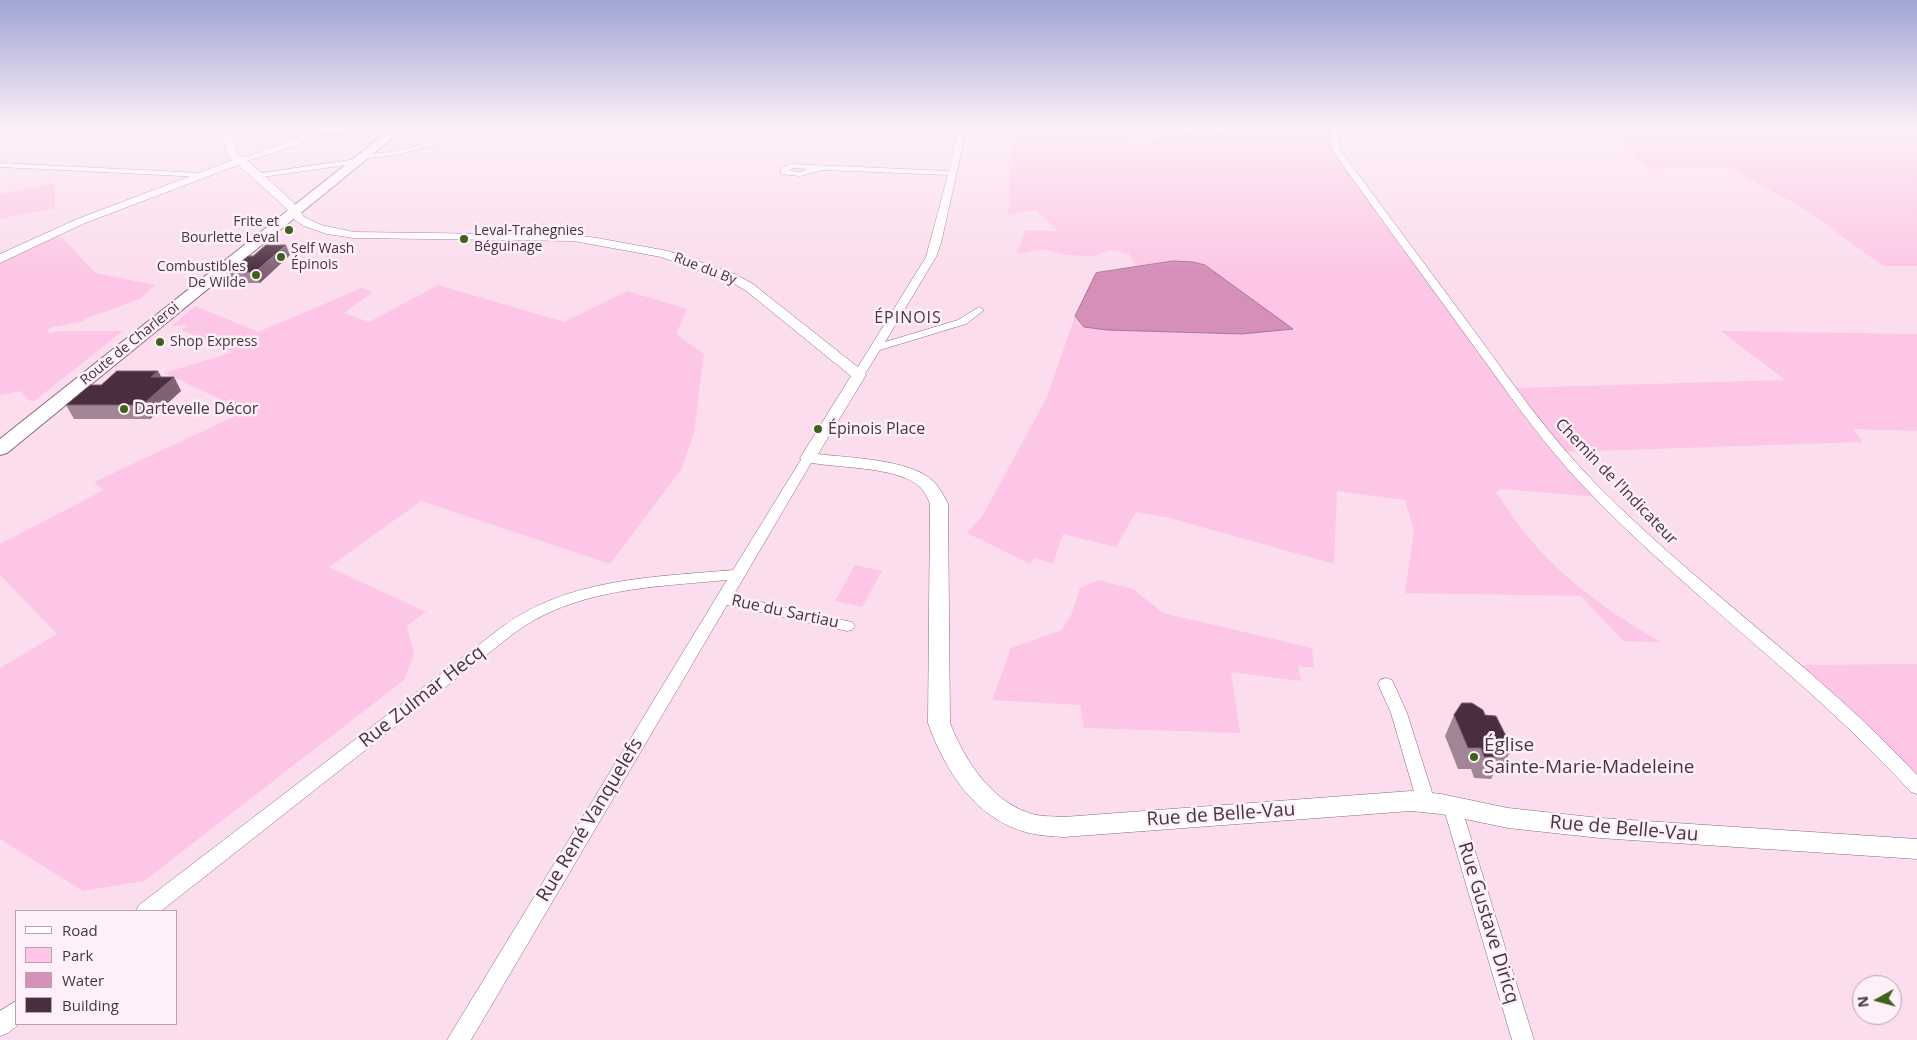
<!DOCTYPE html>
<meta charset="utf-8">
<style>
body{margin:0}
#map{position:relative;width:1917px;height:1040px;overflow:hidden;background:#fbddee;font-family:"Open Sans",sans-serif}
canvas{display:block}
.legend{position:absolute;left:15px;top:910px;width:162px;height:115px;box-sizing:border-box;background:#feeff8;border:1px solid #b4a5ae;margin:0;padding:6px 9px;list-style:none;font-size:15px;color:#453740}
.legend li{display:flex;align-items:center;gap:10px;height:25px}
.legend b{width:25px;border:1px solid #b4a5ae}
.north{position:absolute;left:1852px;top:975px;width:50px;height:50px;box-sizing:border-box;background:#feeff8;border:1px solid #b4a5ae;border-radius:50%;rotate:263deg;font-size:14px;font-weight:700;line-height:20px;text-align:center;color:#453740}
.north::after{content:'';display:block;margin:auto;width:18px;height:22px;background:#3d621a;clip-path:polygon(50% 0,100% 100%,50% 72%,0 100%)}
</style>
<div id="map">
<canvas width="1917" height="1040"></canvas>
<ul class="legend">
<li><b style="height:6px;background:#fff"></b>Road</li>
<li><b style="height:14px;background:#fdc6e6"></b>Park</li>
<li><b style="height:14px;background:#d58fb9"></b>Water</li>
<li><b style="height:14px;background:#4a2e3f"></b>Building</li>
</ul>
<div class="north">N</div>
</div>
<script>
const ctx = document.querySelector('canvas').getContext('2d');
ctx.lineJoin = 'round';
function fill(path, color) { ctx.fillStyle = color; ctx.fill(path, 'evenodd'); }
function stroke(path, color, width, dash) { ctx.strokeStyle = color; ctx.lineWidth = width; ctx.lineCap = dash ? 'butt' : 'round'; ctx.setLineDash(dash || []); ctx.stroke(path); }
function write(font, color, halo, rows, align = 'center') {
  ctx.font = font + ' "Open Sans",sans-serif'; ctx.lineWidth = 5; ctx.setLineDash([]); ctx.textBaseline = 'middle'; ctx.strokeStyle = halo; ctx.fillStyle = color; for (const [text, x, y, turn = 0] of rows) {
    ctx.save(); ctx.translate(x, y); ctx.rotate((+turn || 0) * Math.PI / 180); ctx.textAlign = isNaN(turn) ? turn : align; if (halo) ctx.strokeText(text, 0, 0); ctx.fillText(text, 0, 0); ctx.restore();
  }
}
fill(new Path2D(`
 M 356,127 L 388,127 L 368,139 L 303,141 L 322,131 L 349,131 Z
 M 1079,127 L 1111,127 L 1133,145 L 1197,130 L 1208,134 L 1253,127 L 1334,127 L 1330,143 L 1335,153 L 1541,439 L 1598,497 L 1501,489 L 1496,492 C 1507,508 1518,525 1530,539 C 1564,580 1614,616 1661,642 L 1623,641 L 1581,596 L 1405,593 L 1414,530 L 1405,500 L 1337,491 L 1334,564 L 1170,518 L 1136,512 L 1116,547 L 1063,534 L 1053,564 L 1035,557 L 1030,564 L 967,533 L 983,515 L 1047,397 L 1075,316 L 1084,327 L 1107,330 L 1242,334 L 1292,328 L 1206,265 C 1182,259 1161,263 1136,266 L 1129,254 L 1111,250 L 1092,256 L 1067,255 L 1043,249 L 1017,254 L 1026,230 L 1058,231 L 1036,210 L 1008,215 L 1013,137 L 1081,136 L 1084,131 Z
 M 1606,127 L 1845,127 L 1917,131 L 1917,266 L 1883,266 L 1803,208 L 1728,167 L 1648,169 Z
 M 55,183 L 55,208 L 0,219 L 0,194 Z
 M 55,235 L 62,237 L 95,273 L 155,285 L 140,299 L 85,319 L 84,321 L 49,328 L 48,333 L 62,331 L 123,331 L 33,402 L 27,399 L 21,391 L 0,395 L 0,262 Z
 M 438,285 L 564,322 L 627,291 L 687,309 L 676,334 L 704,354 L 694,433 L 681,470 L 610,564 L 421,501 L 329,567 L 426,612 L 407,626 L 414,654 L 404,680 L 144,881 L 83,891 L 0,839 L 0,668 L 57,634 L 0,575 L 0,544 L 104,490 L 94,482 L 246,411 L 164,373 L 233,352 L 182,330 L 188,325 L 172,326 L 195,306 L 258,332 L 362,288 L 373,292 L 344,313 L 369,322 Z
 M 1721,331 L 1917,334 L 1917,431 L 1853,429 L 1863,442 L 1561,452 L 1513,388 L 1785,380 Z
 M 855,565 L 882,571 L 862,607 L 835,601 Z
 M 1099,580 L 1133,589 L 1163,613 L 1312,648 L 1314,668 L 1298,666 L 1301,681 L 1231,672 L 1240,733 L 1084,728 L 1080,705 L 992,700 L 1011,648 L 1062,630 L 1072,613 L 1080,588 Z
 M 1917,664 L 1917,782 L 1793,665 Z`), '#fdc6e6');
const water = new Path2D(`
 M 1173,261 L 1193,262 L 1205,265 L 1293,329 L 1242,334 L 1107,330 L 1084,327 L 1075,316 L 1096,273 Z`);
fill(water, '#d58fb9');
stroke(water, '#aa7595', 1);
const minor = new Path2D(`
 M 318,127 L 327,127 C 306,145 267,156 241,162 L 237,160 L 280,145 Z
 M 486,127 L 498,127 L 397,155 L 362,159 L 358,157 L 362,155 L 397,151 Z
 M 959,127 L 967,127 L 941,243 L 936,257 L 885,342 L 958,320 L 979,307 L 984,310 L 966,324 L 880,350 L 863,377 L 855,377 L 853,375 L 926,257 L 948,175 L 823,170 L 800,176 L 781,174 L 781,168 L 791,164 L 949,171 ZM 792,168 L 808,169 L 800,172 L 788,170 Z
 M 1332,127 L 1340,127 L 1338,143 L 1340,150 C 1386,212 1432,274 1478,336 C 1515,387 1551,438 1596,484 C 1697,587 1819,669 1917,775 L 1917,794 L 1911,792 C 1811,682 1688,596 1586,489 C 1540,441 1504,387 1465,334 C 1421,273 1376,212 1332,150 L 1330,143 Z
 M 357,159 L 361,161 L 360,163 L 255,178 L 251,176 L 255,174 Z
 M 0,163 L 202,173 L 206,175 L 202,177 L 0,167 Z
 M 808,454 L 814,458 L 733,596 L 847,621 L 852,622 L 855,626 L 852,630 L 847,631 L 727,605 L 471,1040 L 447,1040 L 727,580 C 654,587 574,588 513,634 L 161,911 L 136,911 L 139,905 L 502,627 C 568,578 655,577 733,570 L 802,458 Z
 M 1386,678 L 1392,680 L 1407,713 L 1435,802 L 1433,807 L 1426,810 L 1419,807 L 1417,802 L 1391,713 L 1378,684 L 1380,680 Z
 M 1452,798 L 1459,801 L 1461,806 L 1534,1040 L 1512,1040 L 1443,806 L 1445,801 Z
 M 16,1001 L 16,1024 L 19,1024 L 8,1033 L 0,1036 L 0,1011 Z`);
const tertiary = new Path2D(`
 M 218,127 L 228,127 L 237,154 L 245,158 L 294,203 L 304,217 L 321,225 L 354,232 L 574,235 L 597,238 L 668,251 L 735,274 L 753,284 L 864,372 L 866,375 L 818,454 C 849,458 910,459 933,481 C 940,488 944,496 948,504 L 950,723 C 964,759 990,800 1029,813 C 1040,817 1053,816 1064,817 L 1411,791 L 1441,794 L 1508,808 L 1600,818 L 1917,839 L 1917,859 L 1600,838 L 1508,828 L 1441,814 L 1411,811 L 1064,837 C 1052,836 1041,836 1029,833 C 976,820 945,771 928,723 L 930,504 C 928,498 925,492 920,487 C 896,465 835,469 802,461 L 800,458 L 851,376 L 745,290 L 727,280 L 661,257 L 574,241 L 354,238 L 327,234 L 304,226 L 296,221 L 285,207 L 238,165 L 85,223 L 0,263 L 0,254 L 77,219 L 233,160 L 228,155 Z`);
const primary = new Path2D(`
 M 393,127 L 406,127 L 7,453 L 0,455 L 0,439 Z`);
stroke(minor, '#88697b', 1);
stroke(tertiary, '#88697b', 1);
stroke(primary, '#88697b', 2);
fill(minor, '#fff');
fill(tertiary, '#fff');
fill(primary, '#fff');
fill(new Path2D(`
 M 290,255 L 260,283 L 234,283 L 229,272 Z
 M 158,371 L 161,377 L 174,377 L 181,391 L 150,419 L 74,419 L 66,405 L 101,385 Z
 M 1454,715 L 1512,748 L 1501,769 L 1496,769 L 1491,779 L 1474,778 L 1471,769 L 1458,769 L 1445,736 Z`), '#a28696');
fill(new Path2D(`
 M 286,245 L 290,255 L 260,283 L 255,272 Z
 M 158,371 L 165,384 L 174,377 L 181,391 L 150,419 L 142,405 L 151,377 Z`), '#7f6274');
const building = new Path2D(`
 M 266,245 L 286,245 L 255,272 L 229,272 L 248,256 L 253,256 Z
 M 117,371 L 158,371 L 151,377 L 174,377 L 142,405 L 66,405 L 90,385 L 101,385 Z
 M 1462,703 L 1472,703 L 1483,710 L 1485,715 L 1496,716 L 1512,748 L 1496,748 L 1501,757 L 1484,757 L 1481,748 L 1468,748 L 1454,715 Z`);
fill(building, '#4a2e3f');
stroke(building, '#7f6274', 1);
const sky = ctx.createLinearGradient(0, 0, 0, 272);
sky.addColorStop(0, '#a0a5d5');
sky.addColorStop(0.47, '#fdf0f7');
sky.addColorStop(1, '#fdf0f700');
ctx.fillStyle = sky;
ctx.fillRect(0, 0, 1917, 272);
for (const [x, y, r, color] of [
 [289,230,5,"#3d621a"],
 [464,239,5,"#3d621a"],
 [281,257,5,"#3d621a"],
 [256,275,5,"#3d621a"],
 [160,342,5,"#3d621a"],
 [124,409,5,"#3d621a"],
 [818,429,5,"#3d621a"],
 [1474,757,5,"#3d621a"]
]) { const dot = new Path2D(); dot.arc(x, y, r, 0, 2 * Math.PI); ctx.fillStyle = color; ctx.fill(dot); stroke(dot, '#feeff8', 2); }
write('14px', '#453740', '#feeff8', [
 ["Frite et",279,222,"right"],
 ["Bourlette Leval",279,238,"right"],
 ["Leval-Trahegnies",474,231],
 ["Béguinage",474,247],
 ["Self Wash",291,249],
 ["Épinois",291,265],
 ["Combustibles",246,267,"right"],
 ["De Wilde",246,283,"right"],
 ["Shop Express",170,342]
], 'left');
write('14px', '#453740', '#feeff8', [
 ["Rue du By",705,269,21],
 ["Route de Charleroi",130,344,-39]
]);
ctx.letterSpacing = '1px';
write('16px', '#453740', '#feeff8', [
 ["ÉPINOIS",908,318]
]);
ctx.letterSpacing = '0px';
write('16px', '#453740', '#feeff8', [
 ["Dartevelle Décor",134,409],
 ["Épinois Place",828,429]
], 'left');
write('16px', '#453740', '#feeff8', [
 ["Chemin de l'Indicateur",1616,482,46],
 ["Rue du Sartiau",785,612,12]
]);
write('19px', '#453740', '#feeff8', [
 ["Rue Zulmar Hecq",422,697,-38],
 ["Rue de Belle-Vau",1221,815,-4],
 ["Rue René Vanquelefs",590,820,-59],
 ["Rue de Belle-Vau",1624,829,5],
 ["Rue Gustave Diricq",1488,923,73]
]);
write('19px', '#453740', '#feeff8', [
 ["Église",1484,746],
 ["Sainte-Marie-Madeleine",1484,768]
], 'left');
</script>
